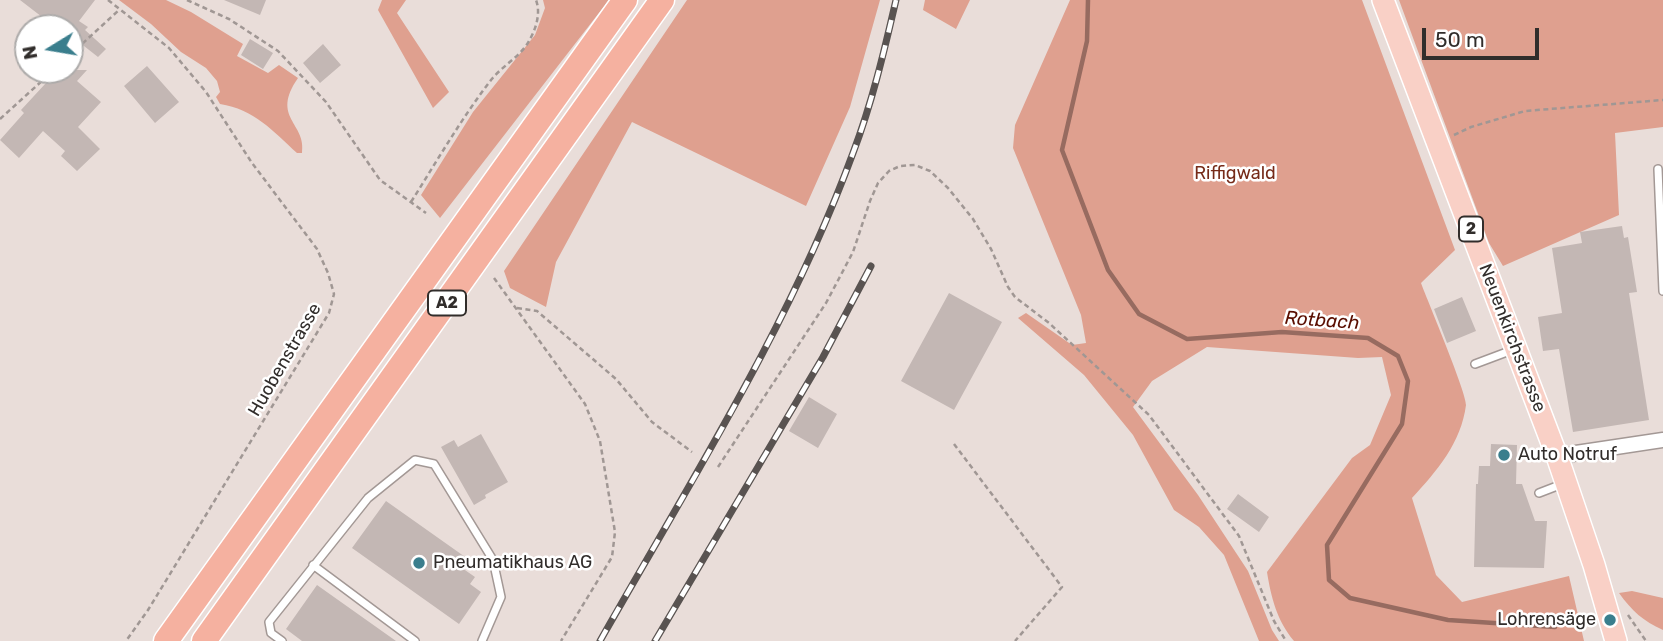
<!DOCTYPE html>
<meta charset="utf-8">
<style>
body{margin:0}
#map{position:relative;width:1663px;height:641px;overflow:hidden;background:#e9ddd9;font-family:Rubik,sans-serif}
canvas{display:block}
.north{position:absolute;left:14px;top:14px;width:70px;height:70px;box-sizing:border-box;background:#fff;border:2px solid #adabaa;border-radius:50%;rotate:259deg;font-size:19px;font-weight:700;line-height:28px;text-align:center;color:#312d2b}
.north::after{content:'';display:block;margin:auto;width:24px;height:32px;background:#3a7e8d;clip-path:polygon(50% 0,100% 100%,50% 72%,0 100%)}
.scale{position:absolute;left:1422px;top:28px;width:117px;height:32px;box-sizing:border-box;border:4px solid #312d2b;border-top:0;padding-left:9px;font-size:21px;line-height:24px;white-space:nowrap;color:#312d2b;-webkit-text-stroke:5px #fff;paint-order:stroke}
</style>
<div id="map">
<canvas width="1663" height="641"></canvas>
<div class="north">N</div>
<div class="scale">50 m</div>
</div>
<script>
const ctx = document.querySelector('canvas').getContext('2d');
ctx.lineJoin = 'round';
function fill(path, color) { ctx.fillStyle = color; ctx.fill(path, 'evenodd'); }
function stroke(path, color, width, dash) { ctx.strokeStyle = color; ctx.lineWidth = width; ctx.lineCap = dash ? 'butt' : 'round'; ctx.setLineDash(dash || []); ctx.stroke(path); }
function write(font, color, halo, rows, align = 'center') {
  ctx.font = font + ' Rubik,sans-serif'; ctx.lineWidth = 5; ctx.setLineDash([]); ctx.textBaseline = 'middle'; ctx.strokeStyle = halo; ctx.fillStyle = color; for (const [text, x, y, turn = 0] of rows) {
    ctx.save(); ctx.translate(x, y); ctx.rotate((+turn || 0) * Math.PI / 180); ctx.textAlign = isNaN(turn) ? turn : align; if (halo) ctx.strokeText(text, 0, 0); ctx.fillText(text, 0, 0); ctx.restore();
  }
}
fill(new Path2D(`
 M 119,0 L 166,0 L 191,12 L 243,44 L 237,56 L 268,73 L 279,65 L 298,78 C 270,118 307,123 302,153 L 297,153 C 273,131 254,109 220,104 L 216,97 L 220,92 L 217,81 L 206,68 L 181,52 L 151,24 Z
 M 382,0 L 406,0 L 397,13 L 449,92 L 433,108 L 378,10 Z
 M 543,0 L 609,0 L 440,218 L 421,195 L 473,112 L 535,35 L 545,8 Z
 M 687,0 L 880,0 L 850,107 L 806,206 L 632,122 L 556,262 L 546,307 L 510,288 L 504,271 Z
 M 925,0 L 970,0 L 956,29 L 923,10 Z
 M 1070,0 L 1362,0 L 1455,250 L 1421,283 C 1428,302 1467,394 1466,405 C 1461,443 1437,471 1412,498 L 1436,575 L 1462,602 L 1569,576 L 1584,641 L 1294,641 C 1277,621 1271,597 1267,572 L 1352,458 L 1370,445 L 1391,395 L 1382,357 L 1358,358 L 1207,347 L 1152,381 L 1133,407 L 1198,495 L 1248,571 L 1272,630 L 1279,641 L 1259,641 L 1224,555 L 1199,527 L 1174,510 L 1133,435 L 1084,375 L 1018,318 L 1026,313 L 1072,345 L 1086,343 L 1081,315 L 1013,148 L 1015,125 Z
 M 1399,0 L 1663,0 L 1663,127 L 1615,133 L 1619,215 L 1503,266 L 1489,243 Z
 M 1632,591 L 1663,598 L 1663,630 C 1643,621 1632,611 1619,593 Z`), '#dfa08f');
stroke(new Path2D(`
 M 1088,0 L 1087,41 L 1062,150 L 1108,270 L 1139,314 L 1187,339 L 1282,332 L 1368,338 L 1398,356 L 1408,381 L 1402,424 L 1327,545 L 1329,580 L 1350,598 L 1448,620 L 1555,627`), '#976b60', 4.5);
fill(new Path2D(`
 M 20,0 L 95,0 L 79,21 L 88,27 L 85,30 L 106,49 L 98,57 L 70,35 L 70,28 L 35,28 L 46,20 Z
 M 224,0 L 266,0 L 260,15 Z
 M 250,39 L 273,53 L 263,69 L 241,55 Z
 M 323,44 L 341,65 L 320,83 L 303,63 Z
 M 147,66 L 179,102 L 155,123 L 124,86 Z
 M 58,70 L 87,70 L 77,81 L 101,102 L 78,127 L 100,149 L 77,171 L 61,156 L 65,151 L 43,131 L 19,158 L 0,140 L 24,113 L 21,110 Z
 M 1622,226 L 1624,238 L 1628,237 L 1637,292 L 1629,293 L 1649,420 L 1573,432 L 1559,349 L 1543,351 L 1538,317 L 1562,313 L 1552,248 L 1582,243 L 1580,232 Z
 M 949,293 L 1002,322 L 954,410 L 901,381 Z
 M 1462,297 L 1476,331 L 1447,343 L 1434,309 Z
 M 809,397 L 837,414 L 818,448 L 789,431 Z
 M 481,434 L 508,482 L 485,495 L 486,498 L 474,505 L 441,447 L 454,440 L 458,447 Z
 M 1491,444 L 1517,445 L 1516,484 L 1522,484 L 1535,521 L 1547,521 L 1544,568 L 1474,567 L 1476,484 L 1478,484 L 1479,466 L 1490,466 Z
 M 1238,494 L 1269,517 L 1259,532 L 1227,509 Z
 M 386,501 L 468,559 L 462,568 L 475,577 L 470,584 L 481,592 L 459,624 L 352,548 Z
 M 317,585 L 396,641 L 302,641 L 286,629 Z`), '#c3b7b4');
const lane = new Path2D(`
 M 1658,169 L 1663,291
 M 1475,364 L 1515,349
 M 1539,493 L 1565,483
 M 313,565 L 415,641
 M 282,641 L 271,633 L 269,622 L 368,498 L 415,460 L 434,464 L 493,560 L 501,597 L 482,641`);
const street = new Path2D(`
 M 1558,459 L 1576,453 L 1663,440`);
const primary = new Path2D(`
 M 1383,0 L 1558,459 L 1594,565 L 1616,641`);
const highway = new Path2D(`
 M 166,641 L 625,0
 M 204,641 L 662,0`);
stroke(lane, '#a39895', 10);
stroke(street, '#a39895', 17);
stroke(primary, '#fff', 24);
stroke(highway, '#fff', 27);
stroke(new Path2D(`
 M 108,0 L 169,48 L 206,92 L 252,163 L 317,249 L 328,273 L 334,294 L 329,313 L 148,610 L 126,641
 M 187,0 L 229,19 L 278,51 L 326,102 L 380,180 L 426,213
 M 70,55 L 119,10
 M 0,119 L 54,70
 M 1454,135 L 1471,127 L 1525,111 L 1663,100
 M 411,202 C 437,161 461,119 491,80 C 502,66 521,56 529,41 C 536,29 541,13 536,0
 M 494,278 L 585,404 L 600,441 L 615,532 L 612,557 L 561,641
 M 517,308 L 537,311 L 616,379 L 652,422 L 692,452
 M 954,444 L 1062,587 L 1015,641
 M 718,467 L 826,303 L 853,252 L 870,201 L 878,183 L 889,171 L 900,166 L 915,165 L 930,171 L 948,188 L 973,219 L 991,249 L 1008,287 L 1015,297 L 1049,323 L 1149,415 L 1239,536 L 1274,621 L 1286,641
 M 1628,615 L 1646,641`), '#a09794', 2.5, [5, 3.5]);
stroke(lane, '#fff', 7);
stroke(street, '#fff', 14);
stroke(primary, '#f9d0c6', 21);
stroke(highway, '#f5b1a0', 24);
const rail = new Path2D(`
 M 600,641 C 690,482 790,325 853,153 C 872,103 884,52 896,0
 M 655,641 L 823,357 L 871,266`);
stroke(rail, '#595351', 7);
stroke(rail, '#fff', 4.5, [13]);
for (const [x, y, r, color] of [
 [1504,455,7,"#3a7e8d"],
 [419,563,7,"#3a7e8d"],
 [1610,620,7,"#3a7e8d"]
]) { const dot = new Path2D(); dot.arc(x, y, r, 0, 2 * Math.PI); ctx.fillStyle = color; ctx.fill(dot); stroke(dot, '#fff', 2.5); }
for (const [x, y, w] of [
 [1471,229,24],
 [447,303,38]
]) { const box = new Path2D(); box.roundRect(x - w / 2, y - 12.5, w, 25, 5); ctx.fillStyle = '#fff'; ctx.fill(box); stroke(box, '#312d2b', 2); }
write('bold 16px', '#312d2b', null, [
 ["2",1471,229],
 ["A2",447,303]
]);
write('18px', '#762b19', '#fff', [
 ["Riffigwald",1235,174]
]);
write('18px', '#312d2b', '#fff', [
 ["Neuenkirchstrasse",1512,338,69],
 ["Huobenstrasse",285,360,-60]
]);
write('18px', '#312d2b', '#fff', [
 ["Auto Notruf",1518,455],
 ["Pneumatikhaus AG",433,563],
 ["Lohrensäge",1596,620,"right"]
], 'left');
write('italic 19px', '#5a0e00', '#fff', [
 ["Rotbach",1322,321,4]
]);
</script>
